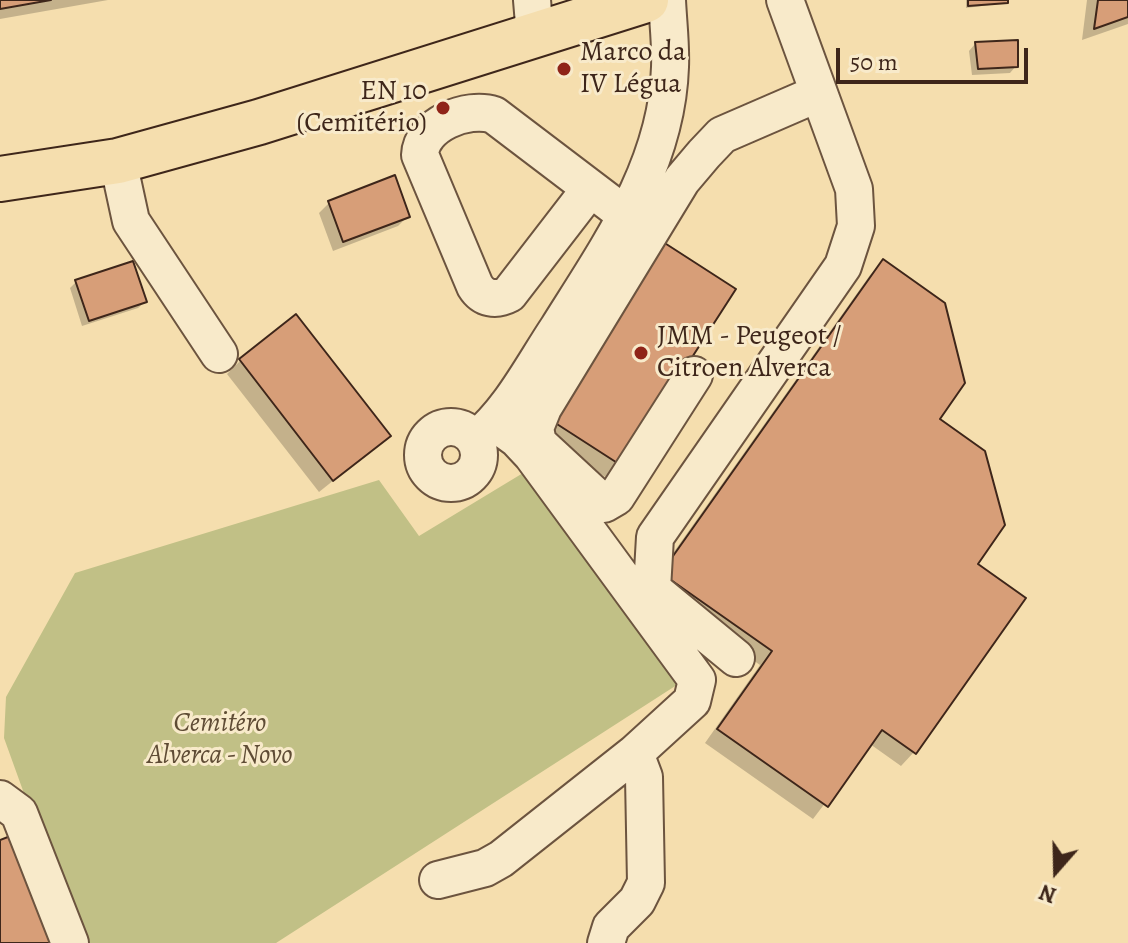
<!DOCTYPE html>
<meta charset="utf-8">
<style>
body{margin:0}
#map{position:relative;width:1128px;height:943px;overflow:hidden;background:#f5deae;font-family:Alegreya,serif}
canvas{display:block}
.north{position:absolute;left:1016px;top:831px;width:80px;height:80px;-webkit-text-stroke:6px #f8eaca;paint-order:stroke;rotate:200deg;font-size:22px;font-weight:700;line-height:32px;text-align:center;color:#3e261a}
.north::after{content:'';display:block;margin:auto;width:28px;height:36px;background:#3e261a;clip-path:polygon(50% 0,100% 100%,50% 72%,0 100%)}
.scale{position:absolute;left:836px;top:48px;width:192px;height:36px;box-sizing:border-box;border:4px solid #3e261a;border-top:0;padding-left:10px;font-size:24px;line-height:28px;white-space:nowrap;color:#3e261a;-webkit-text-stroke:6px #f8eaca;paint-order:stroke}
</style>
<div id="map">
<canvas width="1128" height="943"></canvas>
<div class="north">N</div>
<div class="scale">50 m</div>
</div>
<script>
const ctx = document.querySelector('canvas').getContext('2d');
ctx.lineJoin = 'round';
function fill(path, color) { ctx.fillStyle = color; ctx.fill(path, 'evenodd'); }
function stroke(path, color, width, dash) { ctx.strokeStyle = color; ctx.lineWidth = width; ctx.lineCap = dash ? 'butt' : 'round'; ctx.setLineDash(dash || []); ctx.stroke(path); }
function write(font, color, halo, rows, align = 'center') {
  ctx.font = font + ' Alegreya,serif'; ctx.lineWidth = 6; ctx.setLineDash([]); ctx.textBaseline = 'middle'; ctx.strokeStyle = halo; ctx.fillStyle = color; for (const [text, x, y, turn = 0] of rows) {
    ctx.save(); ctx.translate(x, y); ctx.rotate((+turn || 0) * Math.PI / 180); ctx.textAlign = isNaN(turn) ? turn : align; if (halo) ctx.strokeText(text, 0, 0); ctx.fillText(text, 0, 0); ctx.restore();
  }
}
fill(new Path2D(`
 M 528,470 L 683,681 L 276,943 L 78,943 L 4,738 L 6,697 L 75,573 L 379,480 L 419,536 Z`), '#c1c086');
fill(new Path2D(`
 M 0,0 L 108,0 L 0,19 Z
 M 966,0 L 1006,0 L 1006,3 L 966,8 Z
 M 1087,0 L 1128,0 L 1128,24 L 1082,40 Z
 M 975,44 L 1016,66 L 1010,73 L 972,75 L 969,51 Z
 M 329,203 L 408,216 L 398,226 L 333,251 L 319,213 Z
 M 883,262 L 937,420 L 914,752 L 901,766 L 870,744 L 813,819 L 705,743 L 760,665 L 649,587 L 870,275 Z
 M 76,282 L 145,302 L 138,308 L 82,326 L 70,288 Z
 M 733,289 L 607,478 L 534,431 Z
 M 240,361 L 389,436 L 319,492 L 227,374 Z`), '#0003');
const building = new Path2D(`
 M 0,0 L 51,0 L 0,9 Z
 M 968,0 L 1008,0 L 1008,3 L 968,6 Z
 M 1098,0 L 1128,0 L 1128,17 L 1094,29 Z
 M 1018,40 L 1018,67 L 978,69 L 975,42 Z
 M 395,175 L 410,217 L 343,242 L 328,201 Z
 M 660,240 L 736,289 L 622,466 L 546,417 Z
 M 883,259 L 945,303 L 965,383 L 940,419 L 985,451 L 1005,525 L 978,564 L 1026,598 L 916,754 L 882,730 L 828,807 L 717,729 L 772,651 L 661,573 Z
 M 133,261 L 147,302 L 89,321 L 75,280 Z
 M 296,314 L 391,436 L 333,481 L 239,359 Z
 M 13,835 L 53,943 L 0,943 L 0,840 Z`);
fill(building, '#d79e78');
stroke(building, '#3e261a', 2);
const minor = new Path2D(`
 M 532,0 L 535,36
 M 118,161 L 131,221 L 219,354
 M 590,189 L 509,294 C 496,301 483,299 475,286 L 420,155 C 421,125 467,106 494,115 L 627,216
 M 694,375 L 616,497 L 604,504 L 538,443 L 535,428 L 543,408 L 682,180 L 704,154 L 722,135 L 819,93
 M 495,423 L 517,439 L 532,455 L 697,680 L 692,701 L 635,753 L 644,777 L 646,883 L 637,901 L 611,927 L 606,943
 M423 455a28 28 0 1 1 56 0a28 28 0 1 1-56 0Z
 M 475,440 C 511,410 532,367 558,328 C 608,248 667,166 670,67 C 671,45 668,22 667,0
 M 736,658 L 652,589 L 655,537 L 843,266 L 856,226 L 854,189 L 785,0
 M 0,799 L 19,813 L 70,943
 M 438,880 L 485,868 L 501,859 L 635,753`);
const major = new Path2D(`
 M 0,179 L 118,161 L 259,122 L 646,0`);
stroke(minor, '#6c543f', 40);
stroke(major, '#3e261a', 48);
stroke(minor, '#f8eaca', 36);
stroke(major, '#f5deae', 44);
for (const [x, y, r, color] of [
 [564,69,8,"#8f2418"],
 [443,108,8,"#8f2418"],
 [641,353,8,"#8f2418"]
]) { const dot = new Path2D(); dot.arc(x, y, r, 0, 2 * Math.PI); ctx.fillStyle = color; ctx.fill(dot); stroke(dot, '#f8eaca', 3); }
write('28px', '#3e261a', '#f8eaca', [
 ["Marco da",580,53],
 ["IV Légua",580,85],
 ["EN 10",427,92,"right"],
 ["(Cemitério)",427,124,"right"],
 ["JMM - Peugeot /",657,337],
 ["Citroen Alverca",657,369]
], 'left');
write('italic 28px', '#5f4c35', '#f8eaca', [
 ["Cemitéro",220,724],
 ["Alverca - Novo",220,756]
]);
</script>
